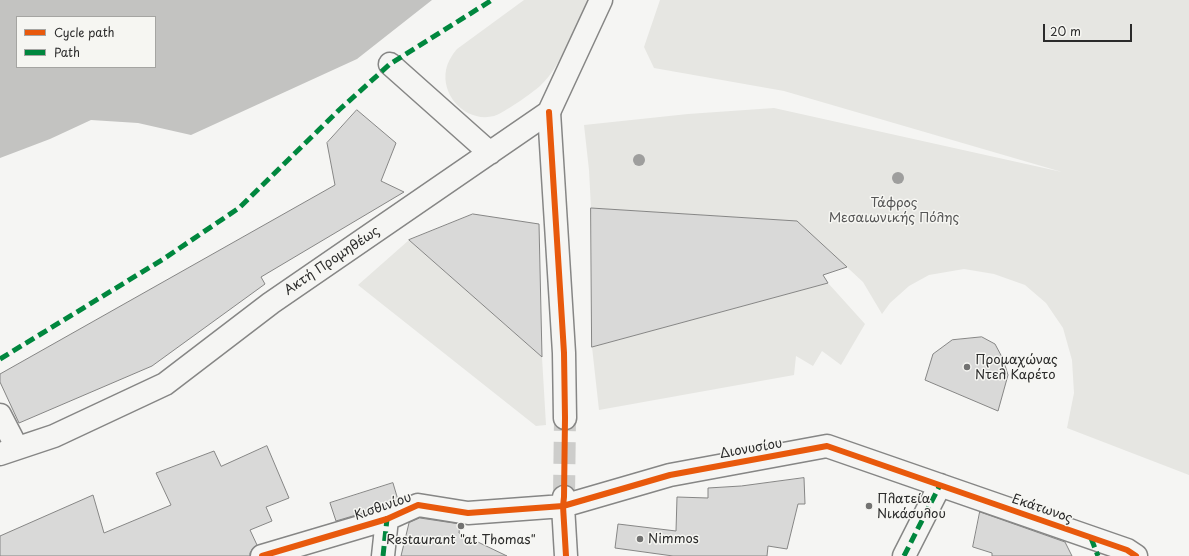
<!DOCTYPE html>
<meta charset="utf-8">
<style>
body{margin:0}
#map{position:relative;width:1189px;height:556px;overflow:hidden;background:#f5f5f3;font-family:"Playpen Sans",sans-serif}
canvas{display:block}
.legend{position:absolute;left:16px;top:16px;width:140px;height:52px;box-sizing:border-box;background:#f6f6f2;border:1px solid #a5a5a2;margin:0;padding:5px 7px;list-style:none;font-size:12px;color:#2b2b2b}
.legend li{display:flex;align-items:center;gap:8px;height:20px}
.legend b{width:20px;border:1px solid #a5a5a2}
.scale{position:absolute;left:1043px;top:24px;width:89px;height:18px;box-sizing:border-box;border:2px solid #2b2b2b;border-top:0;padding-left:5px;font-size:12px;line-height:14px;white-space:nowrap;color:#2b2b2b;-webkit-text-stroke:3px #f6f6f2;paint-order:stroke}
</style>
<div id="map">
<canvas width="1189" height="556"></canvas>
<ul class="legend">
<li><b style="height:5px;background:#e8590c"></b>Cycle path</li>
<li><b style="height:5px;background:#00873e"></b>Path</li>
</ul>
<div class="scale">20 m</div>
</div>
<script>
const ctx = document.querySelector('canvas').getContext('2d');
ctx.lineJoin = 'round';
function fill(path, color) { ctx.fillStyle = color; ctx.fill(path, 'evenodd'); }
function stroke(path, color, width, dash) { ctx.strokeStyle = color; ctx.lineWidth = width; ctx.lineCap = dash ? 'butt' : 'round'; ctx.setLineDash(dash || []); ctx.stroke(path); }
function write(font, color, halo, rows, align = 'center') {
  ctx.font = font + ' "Playpen Sans",sans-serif'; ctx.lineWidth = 3; ctx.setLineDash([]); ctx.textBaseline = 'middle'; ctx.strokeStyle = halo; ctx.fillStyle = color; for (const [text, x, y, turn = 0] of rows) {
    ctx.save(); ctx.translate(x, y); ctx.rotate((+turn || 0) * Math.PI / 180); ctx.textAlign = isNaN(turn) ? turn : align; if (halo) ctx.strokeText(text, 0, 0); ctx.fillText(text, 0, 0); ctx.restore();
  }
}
fill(new Path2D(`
 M 524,0 L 590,0 C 583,14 575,29 568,43 C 560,59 553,74 540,86 C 532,93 504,113 494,116 C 467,123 441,97 446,70 C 448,61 452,55 457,49 Z
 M 660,0 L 1189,0 L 1189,475 L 1067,428 L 1074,393 L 1072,360 L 1063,328 L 1046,303 L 1025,285 L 994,274 L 964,269 L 929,275 L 909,286 L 890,303 L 882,314 L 863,282 L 797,221 L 591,208 L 589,170 L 584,125 L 688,114 L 774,108 L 1062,172 L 784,91 L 654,68 L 644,47 Z
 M 409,240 L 542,357 L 546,425 L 536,426 L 358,285 Z
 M 828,283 L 865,324 L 841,365 L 822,351 L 813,366 L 796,356 L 794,375 L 599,410 L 592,347 Z`), '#e6e6e2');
fill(new Path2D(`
 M 0,0 L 432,0 L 357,59 L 191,135 L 138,123 L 91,120 L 50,139 L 0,158 ZM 17,17 L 155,17 L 155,67 L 17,67 Z`), '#c3c3c1');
const building = new Path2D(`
 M 357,110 L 396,143 L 381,181 L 404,192 L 261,277 L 265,284 L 152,366 L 19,423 L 0,382 L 0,374 L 335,185 L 327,143 Z
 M 591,208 L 797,221 L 847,267 L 823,275 L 828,283 L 592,347 Z
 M 473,214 L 539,224 L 542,357 L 409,240 Z
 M 982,337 L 995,344 L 1003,359 L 1008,375 L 998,411 L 925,380 L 933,354 L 952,340 Z
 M 267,446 L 289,498 L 266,507 L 272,521 L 250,530 L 257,545 L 253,548 L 250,553 L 250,556 L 0,556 L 0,536 L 93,495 L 104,533 L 171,505 L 156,473 L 214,451 L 221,466 Z
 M 804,478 L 805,504 L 798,504 L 787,549 L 768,546 L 767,556 L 673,556 L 615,548 L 618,524 L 676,531 L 677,497 L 708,498 L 708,488 L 741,486 Z
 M 393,483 L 398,500 L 383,507 L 336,521 L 330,503 Z
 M 980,512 L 1065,542 L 1072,556 L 992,556 L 992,553 L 973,547 Z
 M 420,518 L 460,524 L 459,533 L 507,556 L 401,556 L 409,523 Z`);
fill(building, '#d9d9d8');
stroke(building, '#868685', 1);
stroke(new Path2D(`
 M 564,497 L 565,418`), '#cdcdcb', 22, [22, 11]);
const street = new Path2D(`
 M 549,112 L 564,353 L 565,418
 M 564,497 L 563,506 L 566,556
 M 262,556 L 387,519 L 418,505 L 468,513 L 563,506 L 670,475 L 827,446 L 1127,550 L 1136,556
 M 383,556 L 387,519
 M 904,556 L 940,485`);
const secondary = new Path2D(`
 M 390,64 L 490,153
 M 0,415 L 17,448
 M 0,454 L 54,436 L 165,384 L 271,303 L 549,112 L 601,0`);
stroke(street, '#868685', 25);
stroke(secondary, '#868685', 25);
stroke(street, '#f5f5f3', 22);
stroke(secondary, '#f5f5f3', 22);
stroke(new Path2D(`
 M 0,359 L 165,258 L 239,208 L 339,110 L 390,64 L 492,0
 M 1091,538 L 1098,556
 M 383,556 L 387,519 L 385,519
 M 904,556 L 940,485`), '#00873e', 5, [10, 5]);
stroke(new Path2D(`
 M 549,112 L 564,353 L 565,418 L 564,497 L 563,506 L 566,556
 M 262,556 L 387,519 L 418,505 L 468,513 L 563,506 L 670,475 L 827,446 L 1127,550 L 1136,556`), '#e8590c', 6);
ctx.fillStyle = '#9e9e9d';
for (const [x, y] of [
 [639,160],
 [898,178]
]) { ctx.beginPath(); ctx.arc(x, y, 6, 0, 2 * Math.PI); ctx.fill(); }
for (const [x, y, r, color] of [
 [967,367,4,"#727271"],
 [869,506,4,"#727271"],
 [461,526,4,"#727271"],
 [640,539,4,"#727271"]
]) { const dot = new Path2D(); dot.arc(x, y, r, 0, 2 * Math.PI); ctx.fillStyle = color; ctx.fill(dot); stroke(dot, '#f6f6f2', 1.5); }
write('13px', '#565656', '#f6f6f2', [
 ["Τάφρος",894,203],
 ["Μεσαιωνικής Πόλης",894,218]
]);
write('13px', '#2b2b2b', '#f6f6f2', [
 ["Ακτή Προμηθέως",332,261,-34],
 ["Διονυσίου",751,449,-10],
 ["Κισθινίου",383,507,-19],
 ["Εκάτωνος",1042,509,19]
]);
write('13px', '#2b2b2b', '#f6f6f2', [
 ["Προμαχώνας",975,360],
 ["Ντελ Καρέτο",975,375],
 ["Πλατεία",877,499],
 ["Νικάσυλου",877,514],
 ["Nimmos",648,539],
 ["Restaurant \"at Thomas\"",461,540,"center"]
], 'left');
</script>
